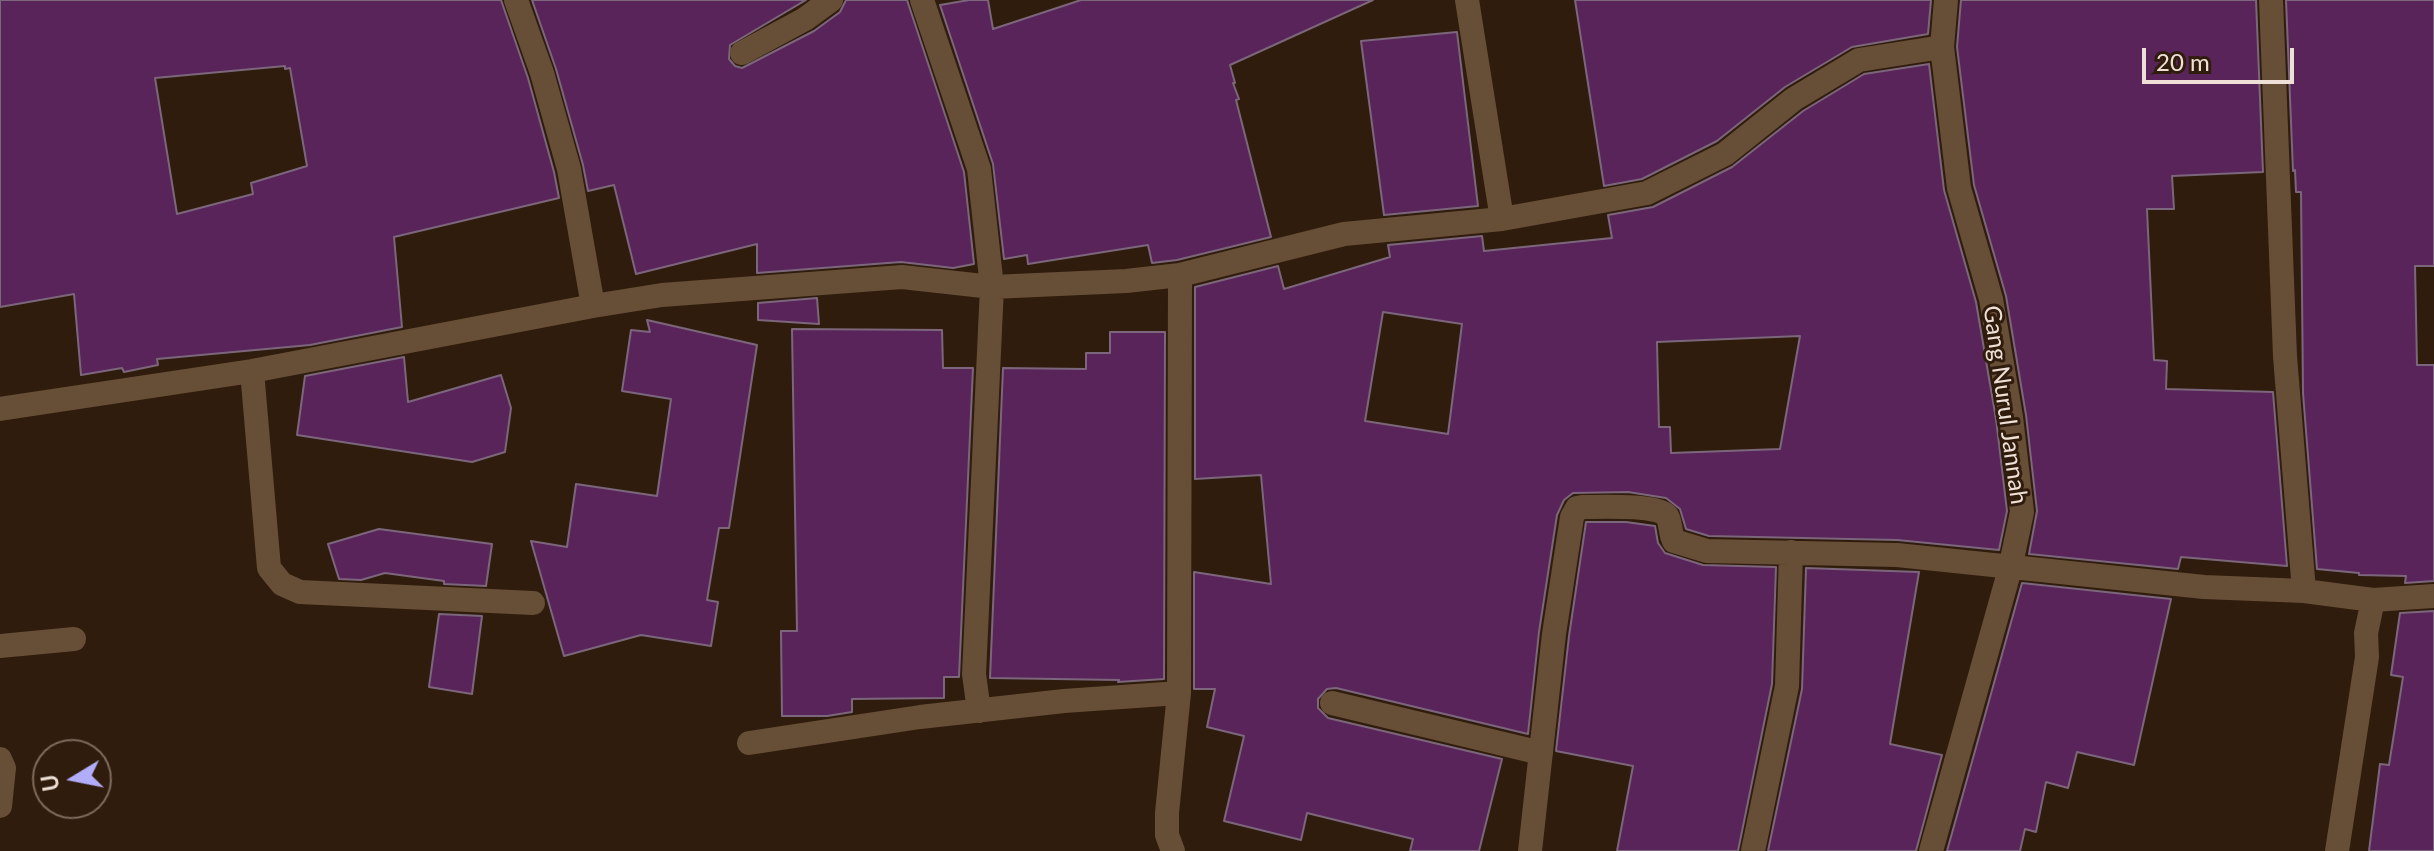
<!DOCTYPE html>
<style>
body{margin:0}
#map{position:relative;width:2434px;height:851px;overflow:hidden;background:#301c0c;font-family:Lato,sans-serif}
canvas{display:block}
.north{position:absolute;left:32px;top:739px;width:80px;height:80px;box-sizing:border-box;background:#301c0c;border:2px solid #7c6a5d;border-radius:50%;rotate:260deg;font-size:22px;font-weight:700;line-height:32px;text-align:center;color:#eee0d6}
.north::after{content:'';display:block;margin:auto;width:28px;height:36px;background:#b1adfa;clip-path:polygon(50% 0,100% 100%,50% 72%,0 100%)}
.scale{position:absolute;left:2142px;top:48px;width:152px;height:36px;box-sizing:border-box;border:4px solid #eee0d6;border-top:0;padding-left:10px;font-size:24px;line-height:28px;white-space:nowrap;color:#eee0d6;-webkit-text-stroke:6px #301c0c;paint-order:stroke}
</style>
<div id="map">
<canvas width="2434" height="851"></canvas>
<div class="north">U</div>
<div class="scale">20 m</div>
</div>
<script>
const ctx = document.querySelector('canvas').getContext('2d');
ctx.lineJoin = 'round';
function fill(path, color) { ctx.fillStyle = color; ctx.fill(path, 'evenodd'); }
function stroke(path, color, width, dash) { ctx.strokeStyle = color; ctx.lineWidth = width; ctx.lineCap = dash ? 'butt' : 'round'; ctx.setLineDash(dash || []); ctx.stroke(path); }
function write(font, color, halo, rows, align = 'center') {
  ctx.font = font + ' Lato,sans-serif'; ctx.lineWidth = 6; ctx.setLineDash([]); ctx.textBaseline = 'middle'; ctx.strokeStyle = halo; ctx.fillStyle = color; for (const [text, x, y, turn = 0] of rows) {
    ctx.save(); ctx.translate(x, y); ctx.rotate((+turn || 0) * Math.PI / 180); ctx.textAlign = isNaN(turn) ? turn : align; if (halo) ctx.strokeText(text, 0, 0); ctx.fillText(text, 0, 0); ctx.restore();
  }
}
const building = new Path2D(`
 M 0,0 L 501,0 L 528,78 L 554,172 L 559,198 L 394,237 L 402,327 L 310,345 L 157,359 L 158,365 L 124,372 L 122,368 L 81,375 L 74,294 L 0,307 ZM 285,66 L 285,69 L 290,68 L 307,166 L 251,183 L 253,194 L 177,214 L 155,78 Z
 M 532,0 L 806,0 L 730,45 L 729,59 L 735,66 L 742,68 L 814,31 L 840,12 L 846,0 L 907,0 L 964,172 L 974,264 L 953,268 L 901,262 L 757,273 L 757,244 L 636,274 L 614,185 L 588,191 L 583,165 L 556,69 Z
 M 969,0 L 988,0 L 993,29 L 1081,0 L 1373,0 L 1230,65 L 1235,83 L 1233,83 L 1239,99 L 1236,100 L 1271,237 L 1177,260 L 1152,263 L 1148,245 L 1028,264 L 1027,255 L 1004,259 L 993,164 L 940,5 Z
 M 1575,0 L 1931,0 L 1928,34 L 1852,47 L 1785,87 L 1717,141 L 1642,179 L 1604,186 Z
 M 1961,0 L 2256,0 L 2263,172 L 2172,176 L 2174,209 L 2147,209 L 2154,360 L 2167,361 L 2166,389 L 2273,392 L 2287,566 L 2181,557 L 2178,569 L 2029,554 L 2037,511 L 2026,415 L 2006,296 L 1974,185 L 1957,47 Z
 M 2286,0 L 2434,0 L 2434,266 L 2415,266 L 2417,365 L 2434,365 L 2434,581 L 2405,583 L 2406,576 L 2359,575 L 2359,573 L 2317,569 L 2303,393 L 2301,192 L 2296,192 L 2295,170 L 2293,171 Z
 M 1457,32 L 1478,206 L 1384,215 L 1361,41 Z
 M 1929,64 L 1944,190 L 1976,302 L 1996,419 L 2007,511 L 1999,550 L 1897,540 L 1709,536 L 1686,529 L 1680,509 L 1666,498 L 1628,492 L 1573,493 L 1564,500 L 1557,515 L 1539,632 L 1528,734 L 1336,688 L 1327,689 L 1318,699 L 1318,708 L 1328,718 L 1502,759 L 1479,851 L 1410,851 L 1413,839 L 1307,813 L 1301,840 L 1224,821 L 1244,736 L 1207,727 L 1215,689 L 1194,689 L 1194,572 L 1271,584 L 1261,475 L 1195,479 L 1195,287 L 1278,266 L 1284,289 L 1390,257 L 1388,245 L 1482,236 L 1484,251 L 1612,238 L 1608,215 L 1653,207 L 1732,167 L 1803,111 L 1864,74 ZM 1383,312 L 1462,324 L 1448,434 L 1365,421 ZM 1800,336 L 1780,449 L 1671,453 L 1670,427 L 1659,427 L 1657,342 Z
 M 817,298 L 819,324 L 758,320 L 758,303 Z
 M 647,320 L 757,345 L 729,528 L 719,528 L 707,600 L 718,602 L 711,646 L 641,635 L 564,656 L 531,541 L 567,547 L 576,484 L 657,496 L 671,399 L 622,391 L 631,330 L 650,332 Z
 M 792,329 L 942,330 L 943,368 L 973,368 L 959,677 L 944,677 L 944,698 L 852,699 L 852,712 L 827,716 L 782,716 L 781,631 L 797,631 Z
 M 1110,332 L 1165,332 L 1164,679 L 1118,682 L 1119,680 L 990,678 L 1003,368 L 1086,369 L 1086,353 L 1110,353 Z
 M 404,357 L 408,402 L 501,375 L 511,408 L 505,452 L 472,462 L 297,435 L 305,376 Z
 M 1586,522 L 1626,522 L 1655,526 L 1658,543 L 1665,553 L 1703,565 L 1776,567 L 1772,684 L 1738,851 L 1617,851 L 1633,766 L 1556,751 L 1569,636 Z
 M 379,529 L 492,544 L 486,586 L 444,584 L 444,581 L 385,573 L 361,580 L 339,579 L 328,544 Z
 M 1806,568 L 1919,572 L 1890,744 L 1942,755 L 1916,851 L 1768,851 L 1802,689 Z
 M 2022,583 L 2171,599 L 2134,765 L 2077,752 L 2068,788 L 2046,782 L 2036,832 L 2025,829 L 2020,851 L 1947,851 Z
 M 2434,611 L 2434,851 L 2369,851 L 2380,764 L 2389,765 L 2403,677 L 2391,675 L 2400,613 Z
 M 439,614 L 482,616 L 472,694 L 429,687 Z`);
fill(building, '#59245a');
stroke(building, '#7b667b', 2);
stroke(new Path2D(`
 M 516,0 L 542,73 L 569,169 L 593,306
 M 922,0 L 979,169 L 992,287 L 974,674 L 979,711
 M 1467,0 L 1502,219
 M 2271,0 L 2285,356 L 2304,591
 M 742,53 L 805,19 L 831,0
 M 252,371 L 269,568 L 282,584 L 300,592 L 533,603
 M 0,409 L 252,371 L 593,306 L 662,295 L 902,277 L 992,287 L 1126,281 L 1180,275 L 1344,234 L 1502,219 L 1647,193 L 1725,154 L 1794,99 L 1859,60 L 1942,47
 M 0,646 L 74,639
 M 1332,703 L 1541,753
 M 749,743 L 920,717 L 1064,701 L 1179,693
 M 0,759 L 4,768 L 0,806
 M 1173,851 L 1167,835 L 1167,813 L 1179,693 L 1180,275
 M 1530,851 L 1554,634 L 1572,517 L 1577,508 L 1582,507 C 1597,507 1659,504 1667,516 C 1671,522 1670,534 1674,541 L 1707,551 L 1897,555 L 2204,587 L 2304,591 L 2373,600 L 2434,596
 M 1753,851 L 1787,686 L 1791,552
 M 1931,851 L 2010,569 L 2022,512 L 2011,417 L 1991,299 L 1959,188 L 1942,47 L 1946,0
 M 2337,851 L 2367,657 L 2366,633 L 2373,600`), '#674e37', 24);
write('24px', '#eee0d6', '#301c0c', [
 ["Gang Nurul Jannah",2005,405,82]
]);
</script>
